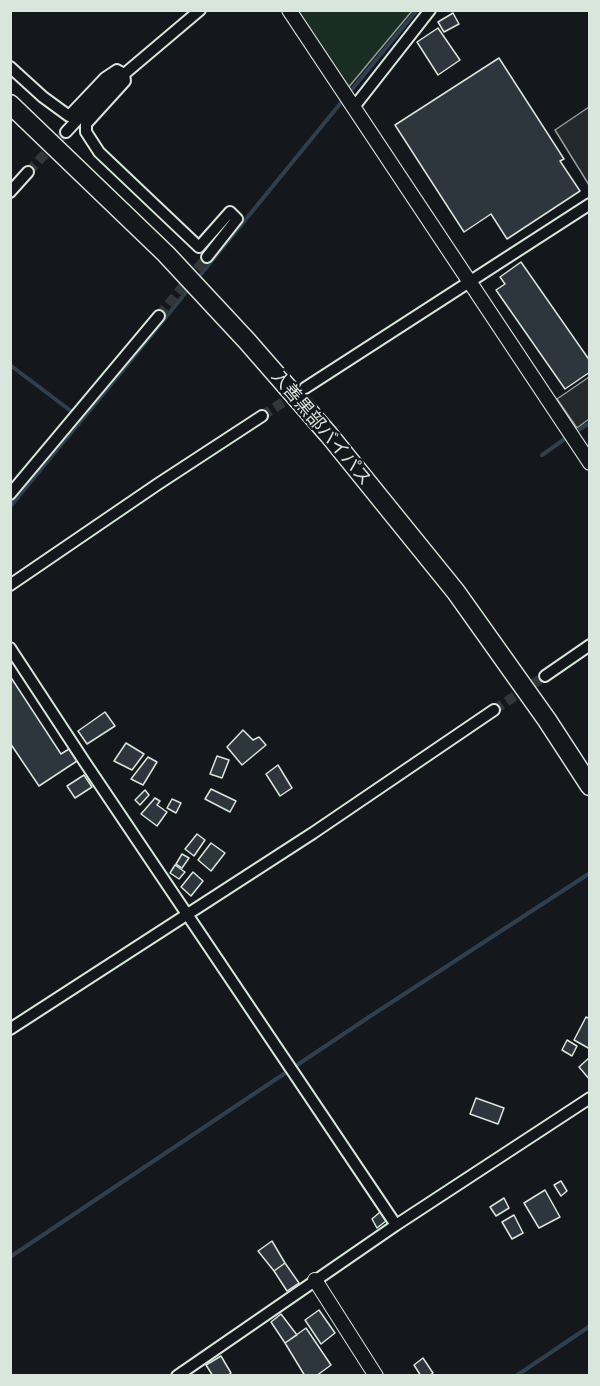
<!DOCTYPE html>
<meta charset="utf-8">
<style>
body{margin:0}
#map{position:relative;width:600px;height:1386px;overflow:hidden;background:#14181c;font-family:"Noto Sans",sans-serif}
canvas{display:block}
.frame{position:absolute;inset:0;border:12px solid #d8e6dc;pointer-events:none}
</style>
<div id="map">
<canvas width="600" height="1386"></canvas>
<div class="frame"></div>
</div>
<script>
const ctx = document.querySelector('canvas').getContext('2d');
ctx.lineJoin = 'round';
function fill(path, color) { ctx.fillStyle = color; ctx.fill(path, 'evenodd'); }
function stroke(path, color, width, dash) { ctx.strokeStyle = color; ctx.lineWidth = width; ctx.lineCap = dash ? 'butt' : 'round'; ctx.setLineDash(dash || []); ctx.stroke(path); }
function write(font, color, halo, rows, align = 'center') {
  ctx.font = font + ' "Noto Sans","Noto Sans JP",sans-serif'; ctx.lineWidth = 4.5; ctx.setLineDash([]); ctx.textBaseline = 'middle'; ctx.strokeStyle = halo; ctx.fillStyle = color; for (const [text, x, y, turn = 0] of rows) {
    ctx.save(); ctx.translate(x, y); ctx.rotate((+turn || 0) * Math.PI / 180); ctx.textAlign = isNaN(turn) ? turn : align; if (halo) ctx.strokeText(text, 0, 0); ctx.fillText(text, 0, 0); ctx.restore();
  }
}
const green = new Path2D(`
 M 296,11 L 412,11 L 348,88 Z`);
fill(green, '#1a2d24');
stroke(green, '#939e99', 1.5);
const parking = new Path2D(`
 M 589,107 L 589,185 L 555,130 Z
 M 589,377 L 589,419 L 577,428 L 557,399 Z`);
fill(parking, '#24282b');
stroke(parking, '#939e99', 1.5);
stroke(new Path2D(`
 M 349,93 L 417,10
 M 197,279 L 344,99
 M 10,365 L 75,414
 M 575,432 L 590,423
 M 542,455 L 569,436
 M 10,507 C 70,433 132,361 190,287
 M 10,1257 L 369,1017 L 590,873
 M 516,1376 L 590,1326`), '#2f3f4d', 4);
const building = new Path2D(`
 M 453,13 L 459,24 L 444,32 L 438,22 Z
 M 438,28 L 460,60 L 438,75 L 417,42 Z
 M 499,58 L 564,159 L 560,161 L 580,191 L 507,239 L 491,214 L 464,232 L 395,125 Z
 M 521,262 L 590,361 L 590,372 L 565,389 L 496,290 L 505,284 L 500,277 Z
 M 10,676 L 61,754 L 69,749 L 77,761 L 39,786 L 10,743 Z
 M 105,712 L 115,726 L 87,744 L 78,731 Z
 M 243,730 L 253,740 L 259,737 L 266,745 L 242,765 L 227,747 Z
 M 126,743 L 144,754 L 132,770 L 114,761 Z
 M 217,756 L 229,760 L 222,778 L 210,774 Z
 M 148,757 L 157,762 L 143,785 L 131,779 Z
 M 278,765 L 292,788 L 280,796 L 266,774 Z
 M 84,775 L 92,787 L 75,798 L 67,786 Z
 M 211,789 L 236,801 L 230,812 L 205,799 Z
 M 145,790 L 149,795 L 140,805 L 135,800 Z
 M 155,798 L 160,801 L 157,805 L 167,812 L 157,826 L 141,814 Z
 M 172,799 L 181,803 L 176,813 L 167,808 Z
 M 197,834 L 205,840 L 194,856 L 185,849 Z
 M 211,843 L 225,853 L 211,871 L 198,860 Z
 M 182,854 L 189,858 L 182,868 L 176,864 Z
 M 175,865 L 185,872 L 179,879 L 170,873 Z
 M 193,872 L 203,881 L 191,896 L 181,887 Z
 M 586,1017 L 590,1019 L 590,1049 L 574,1040 Z
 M 567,1040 L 577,1046 L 572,1056 L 562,1050 Z
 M 590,1057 L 590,1080 L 579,1067 Z
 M 476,1098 L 504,1108 L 498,1124 L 470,1114 Z
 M 561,1181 L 567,1191 L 561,1196 L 554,1185 Z
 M 545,1190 L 560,1217 L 539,1228 L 524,1203 Z
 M 504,1198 L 509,1208 L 496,1216 L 490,1207 Z
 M 380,1212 L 386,1221 L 377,1228 L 372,1219 Z
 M 514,1215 L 523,1233 L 512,1239 L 502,1222 Z
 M 272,1241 L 285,1263 L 274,1271 L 258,1251 Z
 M 285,1263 L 299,1283 L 287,1291 L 274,1271 Z
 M 319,1310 L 335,1333 L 321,1344 L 305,1320 Z
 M 281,1314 L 297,1335 L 285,1343 L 271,1322 Z
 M 306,1328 L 331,1365 L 316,1376 L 305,1376 L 285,1343 Z
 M 221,1356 L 231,1373 L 227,1376 L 213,1376 L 206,1365 Z
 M 423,1358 L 433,1373 L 429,1376 L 421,1376 L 414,1365 Z`);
fill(building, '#2c363c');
stroke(building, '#d8e6dc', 1.5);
stroke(new Path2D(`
 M 28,172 L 66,132
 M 159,316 L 207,257
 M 262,416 L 297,393
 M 494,710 L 545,676`), '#313739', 10, [10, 5]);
const minor = new Path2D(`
 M 10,67 L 43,97 L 69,116 L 105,78 L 117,70 L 124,74 L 125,81 L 86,124 L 86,132 L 99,152 L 199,247 L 230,212 L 237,219 L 207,257
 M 354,107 L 430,10
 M 66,132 L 103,92 L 200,10
 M 10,192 L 28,172
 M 305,388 L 590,204
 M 10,494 L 159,316
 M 10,585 L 158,484 L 262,416
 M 10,648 L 84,761 L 396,1225
 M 545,676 L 590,645
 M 10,1029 L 313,833 L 494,710
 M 177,1376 L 396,1225 L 590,1098`);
const tertiary = new Path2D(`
 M 289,10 L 590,463
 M 315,1280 L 376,1376`);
const trunk = new Path2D(`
 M 10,104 L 166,254 L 247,341 L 329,435 L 456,592 L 547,720 L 590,786`);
stroke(minor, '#d8e6dc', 14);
stroke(tertiary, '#d8e6dc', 16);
stroke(trunk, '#d8e6dc', 21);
stroke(minor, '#14181c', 10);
stroke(tertiary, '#14181c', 14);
stroke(trunk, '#14181c', 18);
write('18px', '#d8e6dc', '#14181c', [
 ["入善黒部バイパス",321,428,50]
]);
</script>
